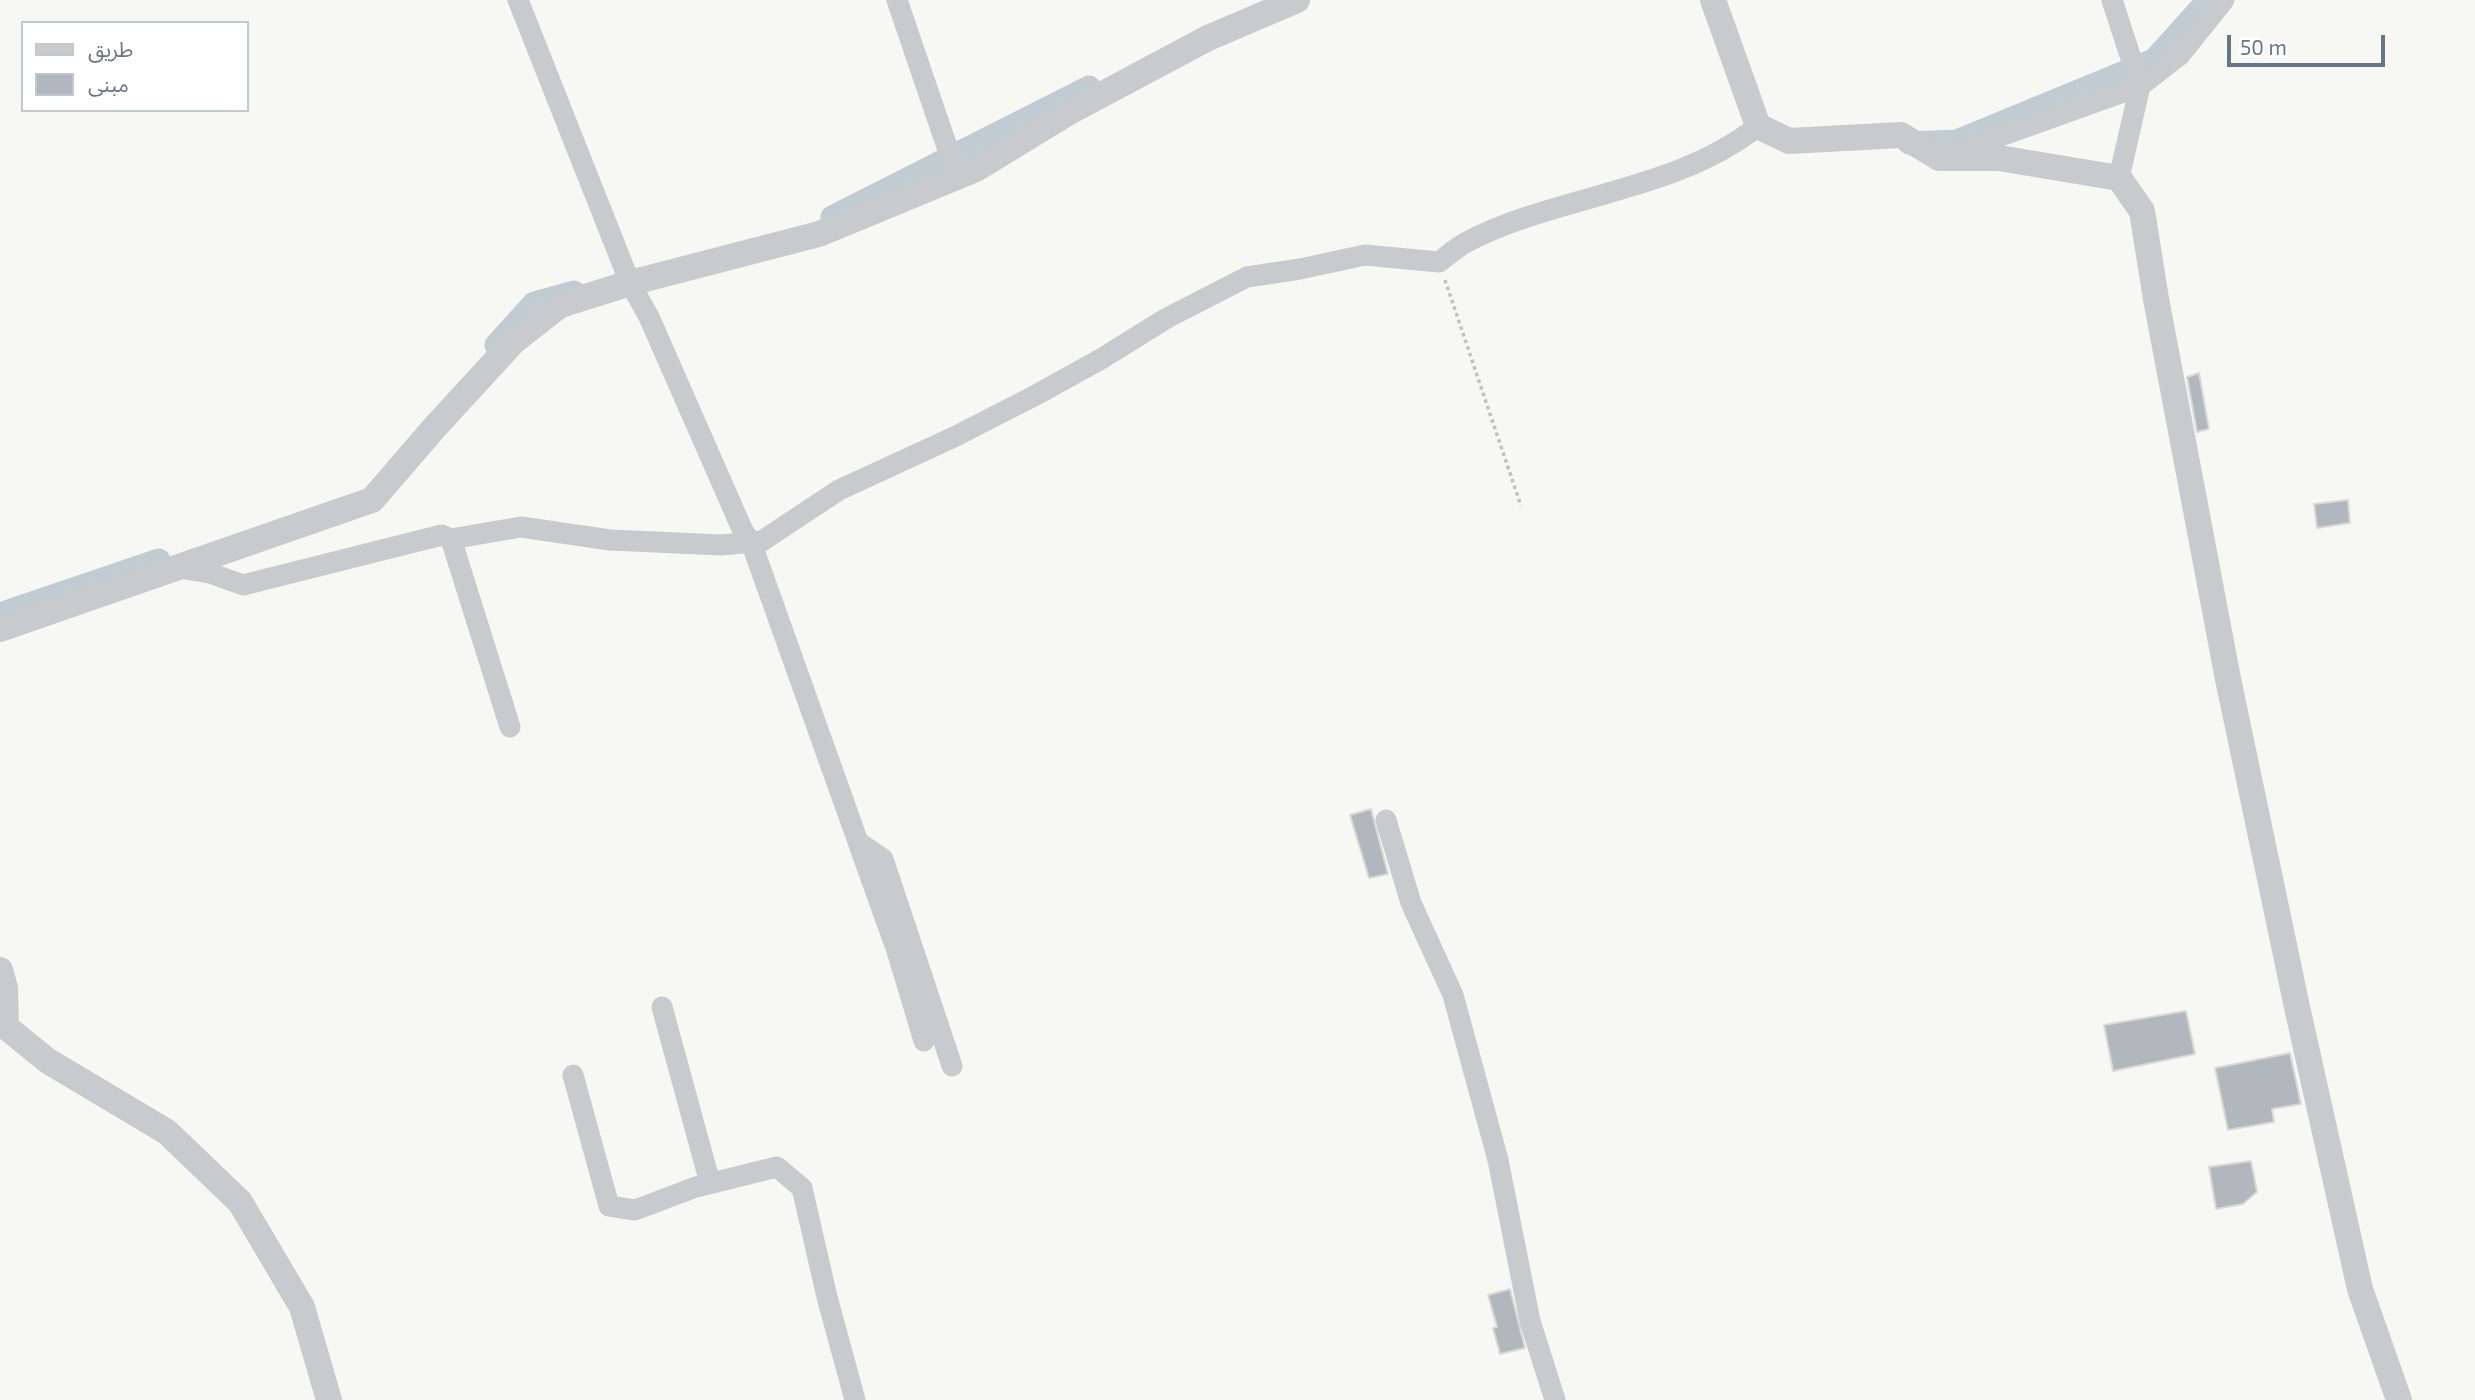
<!DOCTYPE html>
<meta charset="utf-8">
<style>
body{margin:0}
#map{position:relative;width:2475px;height:1400px;overflow:hidden;background:#f7f7f4;font-family:"Exo 2","Noto Sans Arabic",sans-serif}
canvas{display:block}
.legend{position:absolute;left:21px;top:21px;width:228px;height:91px;box-sizing:border-box;background:#fff;border:2px solid #c1c8cf;margin:0;padding:9px 12px;list-style:none;font-size:21px;color:#647687}
.legend li{display:flex;align-items:center;gap:14px;height:35px}
.legend b{width:35px;border:2px solid #c1c8cf}
.scale{position:absolute;left:2227px;top:35px;width:158px;height:32px;box-sizing:border-box;border:4px solid #647687;border-top:0;padding-left:9px;font-size:21px;line-height:24px;white-space:nowrap;color:#647687;-webkit-text-stroke:5px #fff;paint-order:stroke}
</style>
<div id="map">
<canvas width="2475" height="1400"></canvas>
<ul class="legend">
<li><b style="height:9px;background:#c7cbce"></b>طريق</li>
<li><b style="height:19px;background:#b0b7bd"></b>مبنى</li>
</ul>
<div class="scale">50 m</div>
</div>
<script>
const ctx = document.querySelector('canvas').getContext('2d');
ctx.lineJoin = 'round';
function stroke(path, color, width, dash) { ctx.strokeStyle = color; ctx.lineWidth = width; ctx.lineCap = dash ? 'butt' : 'round'; ctx.setLineDash(dash || []); ctx.stroke(path); }
function fill(path, color) { ctx.fillStyle = color; ctx.fill(path, 'evenodd'); }
stroke(new Path2D(`
 M 1909,143 L 1957,141 L 2154,60 L 2208,0
 M 832,217 L 1089,87
 M 496,345 L 534,303 L 574,292
 M 0,614 L 159,560`), '#c1ccd2', 23);
const building = new Path2D(`
 M 2199,373 L 2209,429 L 2197,432 L 2187,377 Z
 M 2348,500 L 2350,523 L 2317,528 L 2314,504 Z
 M 1371,809 L 1388,874 L 1369,878 L 1350,815 Z
 M 2186,1011 L 2195,1054 L 2113,1071 L 2104,1025 Z
 M 2290,1053 L 2301,1104 L 2272,1109 L 2274,1122 L 2228,1130 L 2215,1068 Z
 M 2251,1161 L 2257,1192 L 2243,1204 L 2216,1209 L 2209,1167 Z
 M 1510,1289 L 1525,1348 L 1500,1354 L 1493,1328 L 1497,1327 L 1488,1295 Z`);
fill(building, '#b0b7bd');
stroke(building, '#d9d9d6', 2);
stroke(new Path2D(`
 M 1445,280 L 1521,506`), '#bec1c3', 3.5, [3.5, 3.5]);
stroke(new Path2D(`
 M 518,0 L 630,283 L 649,317 L 743,531 L 751,542 L 897,951 L 924,1041
 M 897,0 L 957,176
 M 2112,0 L 2140,86 L 2119,178
 M 1950,154 L 2140,86 L 2180,55 L 2224,0
 M 451,539 L 521,527 L 610,540 L 722,545 L 762,541 L 839,490 L 954,437 L 1036,395 L 1101,359 L 1167,318 L 1247,277 L 1300,269 L 1365,255 L 1439,262 C 1447,256 1456,248 1465,243 C 1557,194 1674,193 1758,126
 M 178,568 L 210,573 L 243,585 L 442,535 L 451,539 L 510,727
 M 1386,820 L 1411,903 L 1453,995 L 1498,1160 L 1530,1321 L 1555,1400
 M 858,842 L 883,859 L 952,1066
 M 662,1007 L 710,1183
 M 573,1075 L 609,1206 L 635,1210 L 696,1187 L 777,1167 L 802,1188 L 827,1297 L 855,1400`), '#c7cbce', 21);
stroke(new Path2D(`
 M 1713,0 L 1758,126 L 1789,141 L 1901,135 L 1939,158 L 1999,158 L 2119,178 L 2142,211 L 2156,299 L 2228,679 L 2297,1007 L 2360,1289 L 2399,1400
 M 0,629 L 372,500 L 435,427 L 514,341 L 560,305 L 630,283 L 819,234 L 976,169 L 1071,111 L 1208,38 L 1297,0
 M 0,970 L 5,988 L 6,1027 L 48,1061 L 167,1132 L 240,1202 L 302,1307 L 329,1400`), '#c7cbce', 26);
</script>
